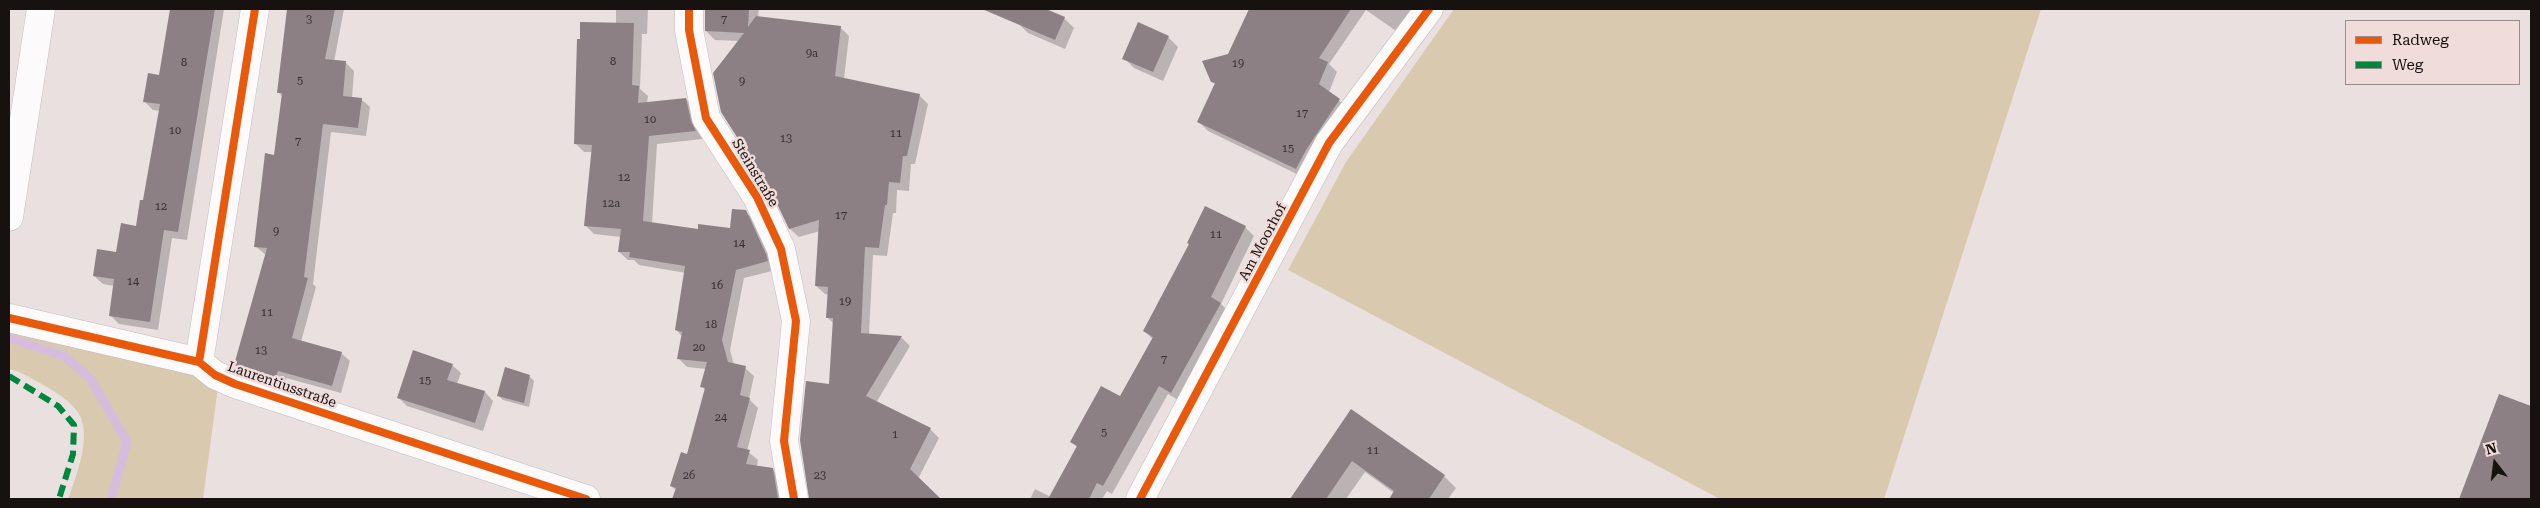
<!DOCTYPE html>
<meta charset="utf-8">
<style>
body{margin:0}
#map{position:relative;width:2540px;height:508px;overflow:hidden;background:#eae0e0;font-family:"Roboto Serif",serif}
canvas{display:block}
.frame{position:absolute;inset:0;border:10px solid #171110;pointer-events:none}
.legend{position:absolute;left:2345px;top:20px;width:175px;height:65px;box-sizing:border-box;background:#efdcdb;border:1px solid #998b8a;margin:0;padding:6px 9px;list-style:none;font-size:15px;color:#171110}
.legend li{display:flex;align-items:center;gap:10px;height:25px}
.legend b{width:25px;border:1px solid #998b8a}
.north{position:absolute;left:2470px;top:438px;width:50px;height:50px;-webkit-text-stroke:4px #efdcdb;paint-order:stroke;rotate:345deg;font-size:14px;font-weight:700;line-height:20px;text-align:center;color:#171110}
.north::after{content:'';display:block;margin:auto;width:18px;height:22px;background:#171110;clip-path:polygon(50% 0,100% 100%,50% 72%,0 100%)}
</style>
<div id="map">
<canvas width="2540" height="508"></canvas>
<div class="frame"></div>
<ul class="legend">
<li><b style="height:6px;background:#e8590c"></b>Radweg</li>
<li><b style="height:6px;background:#00873e"></b>Weg</li>
</ul>
<div class="north">N</div>
</div>
<script>
const ctx = document.querySelector('canvas').getContext('2d');
ctx.lineJoin = 'round';
function fill(path, color) { ctx.fillStyle = color; ctx.fill(path, 'evenodd'); }
function stroke(path, color, width, dash) { ctx.strokeStyle = color; ctx.lineWidth = width; ctx.lineCap = dash ? 'butt' : 'round'; ctx.setLineDash(dash || []); ctx.stroke(path); }
function write(font, color, halo, rows, align = 'center') {
  ctx.font = font + ' "Roboto Serif",serif'; ctx.lineWidth = 5; ctx.setLineDash([]); ctx.textBaseline = 'middle'; ctx.strokeStyle = halo; ctx.fillStyle = color; for (const [text, x, y, turn = 0] of rows) {
    ctx.save(); ctx.translate(x, y); ctx.rotate((+turn || 0) * Math.PI / 180); ctx.textAlign = isNaN(turn) ? turn : align; if (halo) ctx.strokeText(text, 0, 0); ctx.fillText(text, 0, 0); ctx.restore();
  }
}
fill(new Path2D(`
 M 1454,9 L 2041,9 L 1884,499 L 1720,499 L 1288,270 L 1346,162 Z
 M 9,326 L 185,370 L 218,387 L 203,499 L 68,499 C 76,477 92,437 79,414 C 72,402 58,394 47,387 C 34,380 23,372 9,369 Z`), '#d9c9ae');
fill(new Path2D(`
 M 171,9 L 224,9 L 187,240 L 172,238 L 158,330 L 119,324 L 110,315 L 114,286 L 103,284 L 94,276 L 117,253 L 137,227 L 144,202 L 160,111 L 153,110 L 144,101 L 160,76 Z
 M 288,9 L 344,9 L 334,62 L 346,63 L 354,71 L 352,98 L 361,99 L 370,107 L 366,136 L 331,132 L 313,284 L 316,287 L 301,342 L 341,353 L 350,361 L 341,393 L 286,378 L 285,385 L 244,373 L 235,365 L 266,255 L 255,246 L 275,156 L 283,97 L 278,92 Z
 M 616,9 L 648,9 L 647,34 L 642,34 L 640,89 L 648,96 L 647,104 L 686,99 L 695,108 L 699,131 L 703,139 L 657,144 L 652,223 L 699,230 L 731,229 L 745,211 L 754,220 L 776,270 L 744,278 L 730,350 L 734,365 L 745,368 L 754,376 L 749,399 L 758,408 L 747,451 L 758,460 L 757,466 L 772,469 L 781,478 L 786,499 L 693,499 L 680,494 L 671,486 L 688,456 L 705,390 L 702,386 L 706,369 L 687,367 L 678,358 L 683,337 L 676,330 L 686,273 L 639,265 L 634,260 L 628,260 L 619,252 L 621,237 L 594,234 L 585,225 L 592,152 L 584,152 L 575,143 L 616,24 Z
 M 706,9 L 759,9 L 758,18 L 840,27 L 849,36 L 844,79 L 919,95 L 928,104 L 915,164 L 911,164 L 909,191 L 897,190 L 896,213 L 893,213 L 887,256 L 873,255 L 869,335 L 902,338 L 910,346 L 876,403 L 930,429 L 939,438 L 918,479 L 939,499 L 810,499 L 830,385 L 834,324 L 828,318 L 829,295 L 825,294 L 816,286 L 820,231 L 799,237 L 790,229 L 771,188 L 739,41 L 715,40 L 706,31 Z
 M 1025,9 L 1043,9 L 1064,18 L 1074,28 L 1065,49 L 1028,33 L 1018,23 Z
 M 1270,9 L 1416,9 L 1399,33 L 1366,10 L 1329,64 L 1337,72 L 1329,92 L 1349,109 L 1305,178 L 1208,131 L 1199,122 L 1216,85 L 1212,81 L 1229,55 L 1255,33 Z
 M 1168,37 L 1178,47 L 1163,81 L 1134,68 L 1124,58 Z
 M 1245,227 L 1254,236 L 1221,304 L 1230,313 L 1180,401 L 1168,394 L 1112,494 L 1107,491 L 1102,499 L 1030,499 L 1035,489 L 1051,497 L 1078,448 L 1071,441 L 1121,398 L 1153,340 L 1145,331 Z
 M 452,365 L 461,373 L 457,384 L 485,392 L 493,401 L 483,431 L 407,406 L 398,397 Z
 M 529,376 L 534,381 L 529,407 L 503,400 L 498,395 Z
 M 2500,396 L 2531,408 L 2531,499 L 2460,499 Z
 M 1351,411 L 1444,476 L 1456,488 L 1448,499 L 1390,499 L 1394,493 L 1365,472 L 1346,499 L 1291,499 Z`), '#0003');
stroke(new Path2D(`
 M 9,338 L 64,356 L 90,378 L 127,442 L 111,499`), '#d7bddd', 9);
fill(new Path2D(`
 M 170,9 L 215,9 L 178,232 L 164,230 L 150,322 L 109,316 L 114,279 L 93,276 L 97,249 L 116,252 L 121,223 L 136,226 L 140,200 L 143,200 L 160,104 L 143,102 L 148,73 L 159,75 Z
 M 287,9 L 335,9 L 325,59 L 346,61 L 343,96 L 362,98 L 358,128 L 323,124 L 304,277 L 308,278 L 292,338 L 342,352 L 332,386 L 278,371 L 276,377 L 234,365 L 267,248 L 254,247 L 265,153 L 274,155 L 282,93 L 277,93 Z
 M 705,9 L 749,9 L 748,27 L 756,16 L 841,26 L 835,76 L 920,94 L 907,156 L 903,156 L 900,183 L 889,182 L 887,205 L 885,205 L 879,248 L 865,247 L 861,333 L 902,336 L 866,396 L 931,428 L 910,469 L 941,499 L 809,499 L 800,440 L 806,381 L 829,384 L 833,318 L 826,318 L 828,287 L 815,286 L 819,220 L 789,229 L 770,189 L 721,112 L 713,73 L 744,33 L 705,31 Z
 M 982,9 L 1046,9 L 1065,17 L 1055,40 Z
 M 1249,9 L 1351,9 L 1319,58 L 1328,62 L 1319,84 L 1340,99 L 1306,150 L 1296,169 L 1197,122 L 1215,83 L 1211,82 L 1202,61 L 1228,54 Z
 M 580,22 L 634,23 L 632,85 L 639,86 L 638,103 L 686,98 L 691,121 L 696,131 L 649,136 L 643,221 L 698,229 L 698,224 L 730,228 L 732,209 L 746,210 L 766,254 L 768,261 L 736,270 L 722,340 L 728,362 L 746,366 L 740,395 L 750,398 L 737,447 L 750,450 L 746,464 L 773,468 L 778,499 L 672,499 L 676,488 L 670,486 L 681,452 L 687,454 L 705,388 L 700,387 L 707,362 L 677,359 L 682,332 L 675,330 L 685,266 L 629,257 L 630,252 L 618,252 L 621,229 L 584,226 L 592,145 L 574,144 L 577,39 L 580,39 Z
 M 1138,22 L 1169,36 L 1153,72 L 1122,59 Z
 M 1205,206 L 1246,226 L 1211,297 L 1221,303 L 1171,393 L 1159,386 L 1103,486 L 1097,483 L 1089,499 L 1048,499 L 1077,446 L 1070,442 L 1101,386 L 1120,396 L 1153,337 L 1143,331 L 1189,244 L 1187,243 Z
 M 413,350 L 453,364 L 447,380 L 485,391 L 475,423 L 397,398 Z
 M 505,367 L 530,375 L 524,403 L 497,396 Z
 M 2499,394 L 2531,406 L 2531,499 L 2459,499 Z
 M 1351,409 L 1445,475 L 1429,499 L 1389,499 L 1394,491 L 1352,461 L 1326,499 L 1290,499 Z`), '#8c8084');
const minor = new Path2D(`
 M 689,9 L 689,30 L 706,118 L 757,197 L 781,249 L 796,321 L 784,441 L 794,499
 M 9,217 L 41,9
 M 9,318 L 199,362 L 215,375 L 235,384 L 586,499
 M 199,362 L 255,9
 M 1140,499 L 1329,143 L 1429,9`);
stroke(minor, '#c4bcbb', 29);
stroke(minor, '#fcfafa', 28);
stroke(new Path2D(`
 M 9,376 L 58,406 L 74,425 L 73,454 L 59,499`), '#00873e', 6, [12, 6]);
stroke(new Path2D(`
 M 689,9 L 689,30 L 706,118 L 757,197 L 781,249 L 796,321 L 784,441 L 794,499
 M 9,318 L 199,362 L 215,375 L 235,384 L 586,499
 M 199,362 L 255,9
 M 1140,499 L 1329,143 L 1429,9`), '#e8590c', 8);
write('11px', '#342d2d', null, [
 ["3",309,20],
 ["7",724,20],
 ["9a",812,54],
 ["8",613,62],
 ["8",184,63],
 ["19",1238,64],
 ["5",300,81],
 ["9",742,82],
 ["17",1302,114],
 ["10",650,120],
 ["10",175,131],
 ["11",896,134],
 ["13",786,139],
 ["7",298,142],
 ["15",1288,149],
 ["12",624,178],
 ["12a",611,204],
 ["12",161,207],
 ["17",841,216],
 ["9",276,232],
 ["11",1216,235],
 ["14",739,244],
 ["14",133,282],
 ["16",717,286],
 ["19",845,302],
 ["11",267,313],
 ["18",711,325],
 ["20",699,348],
 ["13",261,351],
 ["7",1164,360],
 ["15",425,381],
 ["24",721,418],
 ["5",1104,433],
 ["1",895,435],
 ["11",1373,451],
 ["26",689,476],
 ["23",820,476]
]);
write('14px', '#171110', '#efdcdb', [
 ["Steinstraße",755,173,59],
 ["Am Moorhof",1263,242,-62],
 ["Laurentiusstraße",282,385,19]
]);
</script>
